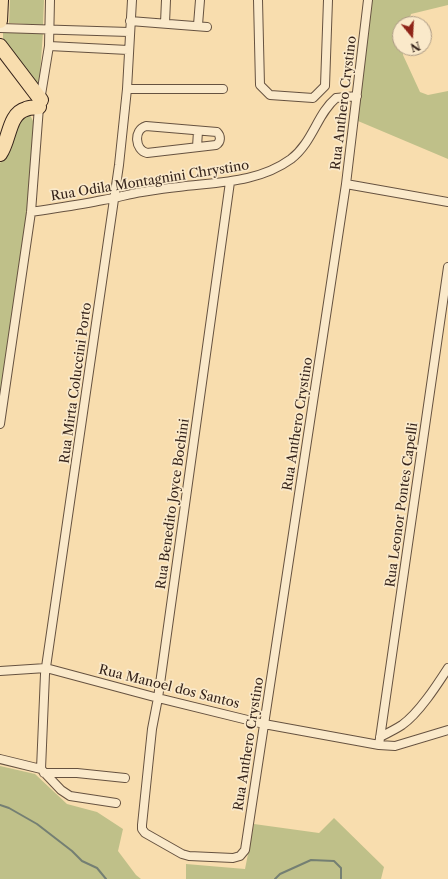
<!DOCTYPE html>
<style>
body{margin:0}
#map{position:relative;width:448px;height:879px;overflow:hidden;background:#f8ddae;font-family:"Libre Caslon Text",serif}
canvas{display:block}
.north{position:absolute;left:392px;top:16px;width:40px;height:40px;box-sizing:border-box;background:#fae9ca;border:1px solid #ac9a84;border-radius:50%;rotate:162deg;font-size:11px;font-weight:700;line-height:16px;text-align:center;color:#36241b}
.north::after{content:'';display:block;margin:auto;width:14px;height:18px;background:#8f2418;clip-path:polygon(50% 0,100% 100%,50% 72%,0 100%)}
</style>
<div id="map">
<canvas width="448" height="879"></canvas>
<div class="north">N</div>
</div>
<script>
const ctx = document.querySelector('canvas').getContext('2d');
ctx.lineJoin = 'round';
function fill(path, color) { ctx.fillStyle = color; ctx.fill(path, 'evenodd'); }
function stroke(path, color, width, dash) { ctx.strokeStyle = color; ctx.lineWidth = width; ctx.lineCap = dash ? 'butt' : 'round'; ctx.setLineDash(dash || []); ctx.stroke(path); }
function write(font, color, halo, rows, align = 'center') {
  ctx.font = font + ' "Libre Caslon Text",serif'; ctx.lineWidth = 3.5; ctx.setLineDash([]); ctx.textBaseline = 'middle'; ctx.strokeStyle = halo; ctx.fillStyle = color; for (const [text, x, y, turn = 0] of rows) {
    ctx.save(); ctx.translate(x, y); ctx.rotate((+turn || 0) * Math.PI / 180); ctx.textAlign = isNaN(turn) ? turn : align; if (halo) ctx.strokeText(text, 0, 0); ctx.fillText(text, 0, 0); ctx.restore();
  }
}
fill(new Path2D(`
 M 10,0 L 44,0 L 43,25 L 9,23 Z
 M 370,0 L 448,0 L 448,5 L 411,14 L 408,24 L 400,24 L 400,48 L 403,48 L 403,55 L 420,92 L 428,95 L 448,91 L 448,159 L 358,121 Z
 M 3,30 L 43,32 L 39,88 L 3,44 Z
 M 27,115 L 30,115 L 34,123 L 28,216 L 0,395 L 0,163 L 11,150 L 18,123 Z
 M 0,766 L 35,774 L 67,804 L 97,812 L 123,829 L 118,851 L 136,875 L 141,879 L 0,879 Z
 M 334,818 L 384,867 L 381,879 L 186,879 L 186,864 L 245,869 L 254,824 L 319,833 Z`), '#bfc089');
stroke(new Path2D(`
 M 0,805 L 9,808 L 37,824 L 72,851 L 82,861 L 97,868 L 106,879
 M 275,879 L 280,874 L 311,860 L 334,861 L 341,868 L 341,879`), '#747f73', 2);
const street = new Path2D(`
 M 258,0 L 260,85 L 270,95 L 313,98 L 325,86 L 328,0
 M 130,21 L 207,27
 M 165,23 L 166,0
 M 198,25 L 200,0
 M 0,28 L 129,32
 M 49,46 L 128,50
 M 127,89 L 223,89
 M 146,126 L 217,132 C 221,136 221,142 216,145 L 147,153 C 135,150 133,130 146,126 Z
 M 197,147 L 198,131
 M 230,182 L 158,698 L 152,729 L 142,825 L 142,829 L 145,833 L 182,854 L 189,856 L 233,858 L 240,856 L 245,850 L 346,184 L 368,0
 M 346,184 L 448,202
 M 31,212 C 55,208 80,205 103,200 C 116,198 129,194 142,192 C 154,190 166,188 178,187 C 217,182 258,183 291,159 C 313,142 317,114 336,98 L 357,96
 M 0,424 L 31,212 L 39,107 L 49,46 L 50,0
 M 0,671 L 46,668 L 158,698 L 264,724 L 379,745 L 395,746 L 448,730
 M 380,737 C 388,733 396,729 402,725 C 419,713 437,685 448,668
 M 379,745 L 448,267
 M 0,759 L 41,769 L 61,790 L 70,796 L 116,803
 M 41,769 L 45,674 L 119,165 L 127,89 L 132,0
 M 44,773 L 77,773 L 125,778`);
const highway = new Path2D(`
 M 0,21 L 1,0
 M 0,46 L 41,100
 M 0,154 C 10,140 8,114 26,109 C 30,107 35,108 39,107`);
stroke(street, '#665240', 10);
stroke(highway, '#36241b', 16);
stroke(street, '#fae9ca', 8);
stroke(highway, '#f8ddae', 14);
write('13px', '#36241b', '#fae9ca', [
 ["Rua Anthero Crystino",344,103,-83],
 ["Rua Odila Montagnini Chrystino",150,181,-9],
 ["Rua Mirta Coluccini Porto",76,383,-82],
 ["Rua Anthero Crystino",298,424,-81],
 ["Rua Benedito Joyce Bochini",173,504,-82],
 ["Rua Leonor Pontes Capelli",402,505,-82],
 ["Rua Manoel dos Santos",169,687,14],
 ["Rua Anthero Crystino",249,744,-81]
]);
</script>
